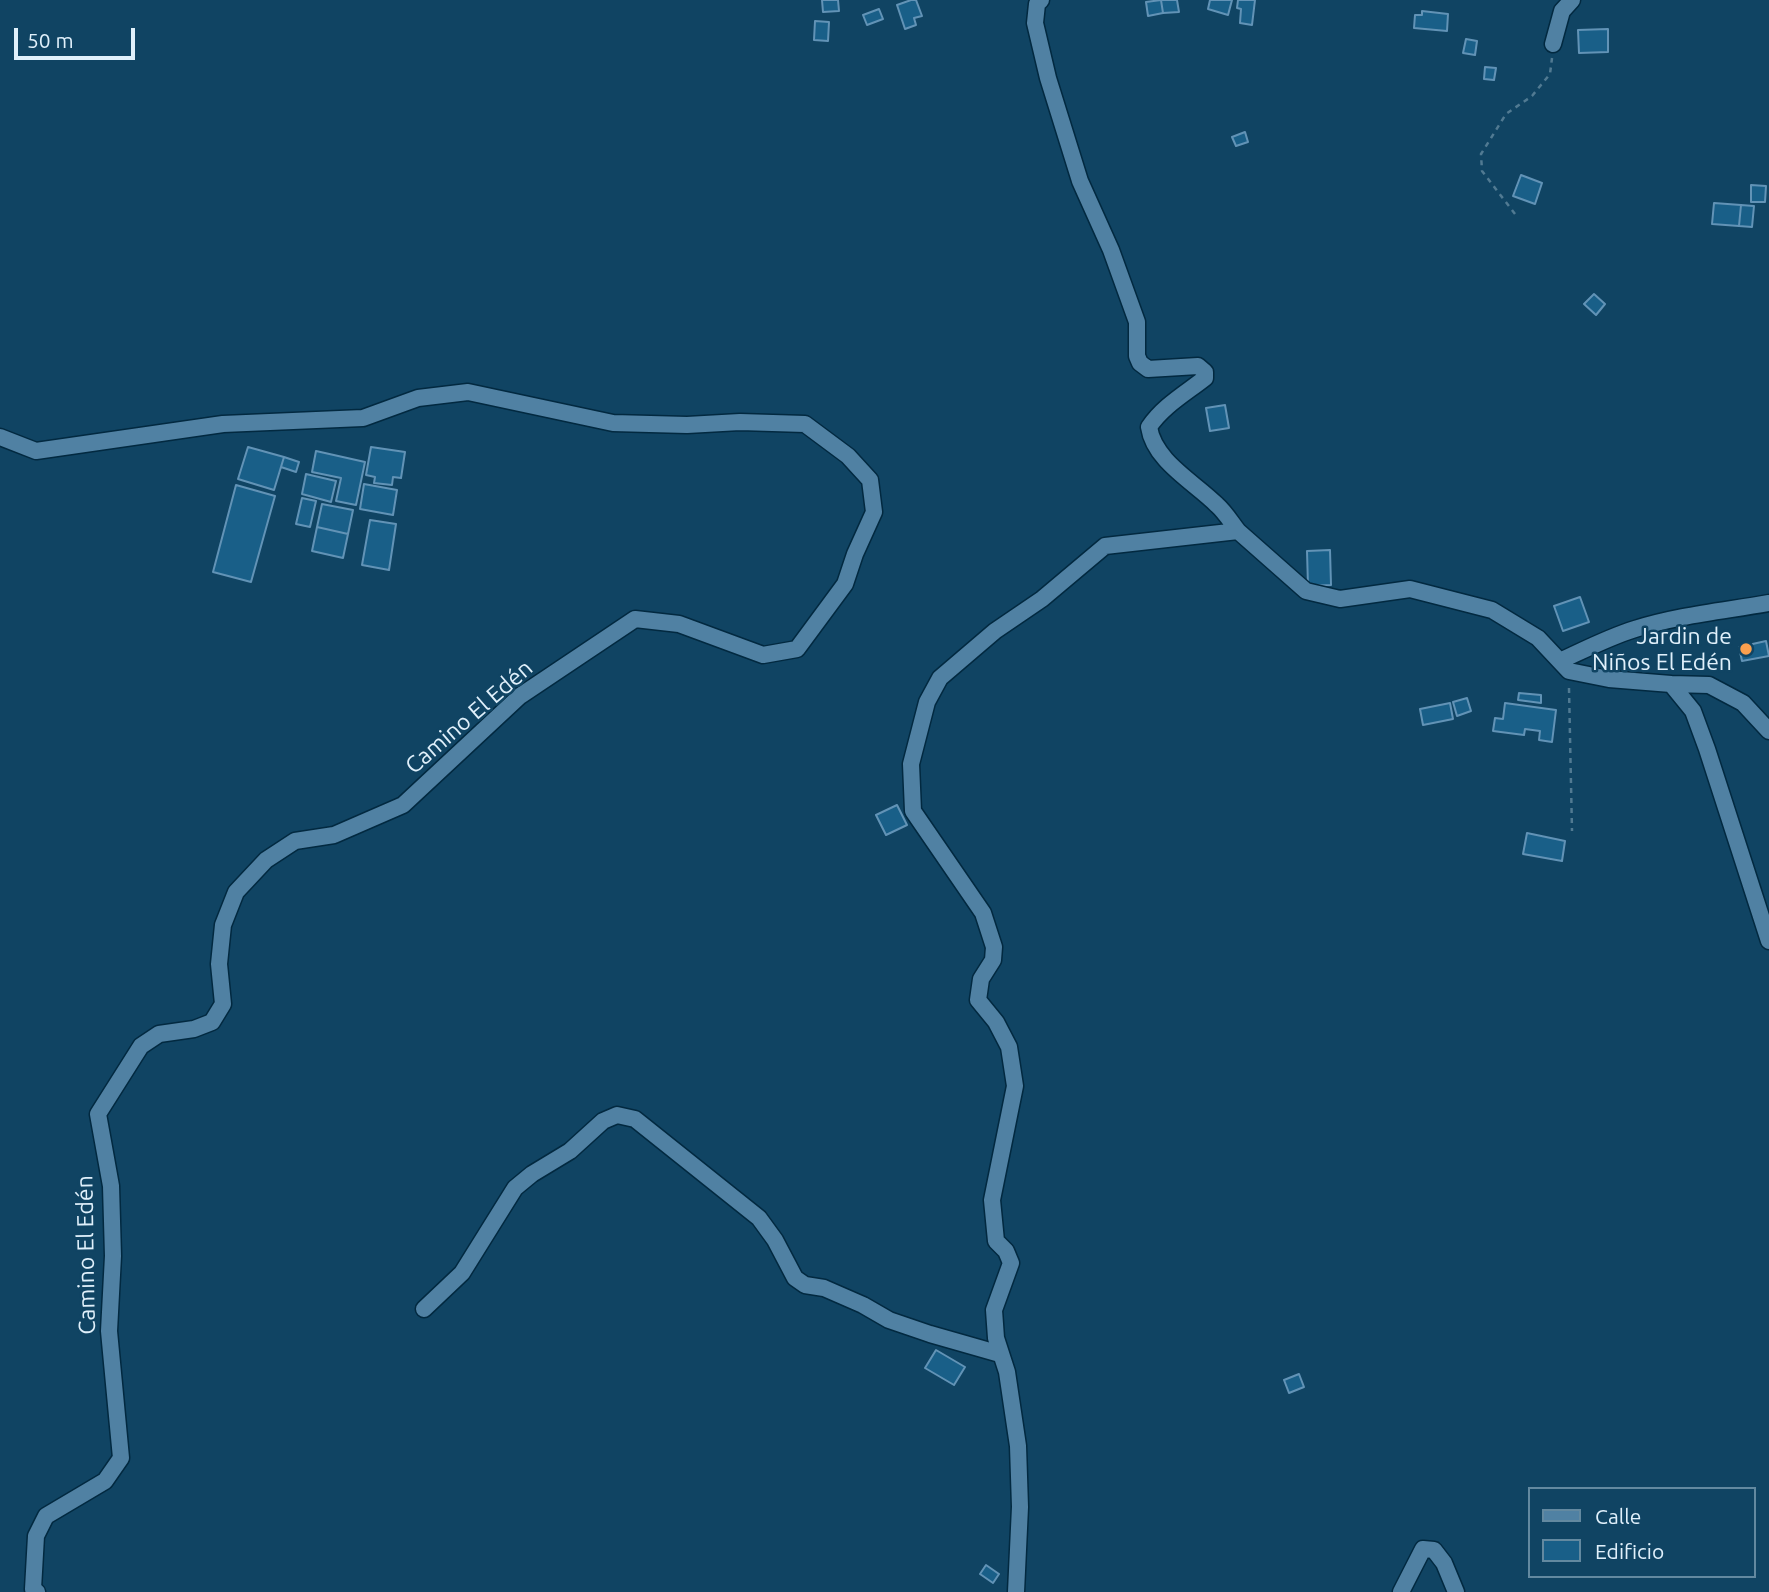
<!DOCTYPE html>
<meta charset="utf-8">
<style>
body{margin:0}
#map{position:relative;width:1769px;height:1592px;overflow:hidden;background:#104463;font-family:Ubuntu,sans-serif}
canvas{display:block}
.legend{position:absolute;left:1528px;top:1487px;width:228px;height:91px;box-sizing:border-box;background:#104463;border:2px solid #6389a0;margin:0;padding:9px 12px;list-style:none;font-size:21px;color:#e0f0fb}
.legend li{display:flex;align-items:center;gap:14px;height:35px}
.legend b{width:35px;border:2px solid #6389a0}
.scale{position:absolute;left:14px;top:28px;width:121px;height:32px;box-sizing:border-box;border:4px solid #e0f0fb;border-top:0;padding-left:9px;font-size:21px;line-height:24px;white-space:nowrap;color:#e0f0fb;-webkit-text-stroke:5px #104463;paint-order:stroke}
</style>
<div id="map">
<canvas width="1769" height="1592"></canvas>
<ul class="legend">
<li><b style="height:9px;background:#5081a3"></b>Calle</li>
<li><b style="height:19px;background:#195f88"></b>Edificio</li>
</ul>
<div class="scale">50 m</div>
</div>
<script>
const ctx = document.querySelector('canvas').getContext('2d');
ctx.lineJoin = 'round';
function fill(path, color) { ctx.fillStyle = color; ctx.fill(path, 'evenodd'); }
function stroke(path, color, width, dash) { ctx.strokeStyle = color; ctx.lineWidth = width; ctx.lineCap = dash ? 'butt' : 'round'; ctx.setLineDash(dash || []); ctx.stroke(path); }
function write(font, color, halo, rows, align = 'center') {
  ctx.font = font + ' Ubuntu,sans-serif'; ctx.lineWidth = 5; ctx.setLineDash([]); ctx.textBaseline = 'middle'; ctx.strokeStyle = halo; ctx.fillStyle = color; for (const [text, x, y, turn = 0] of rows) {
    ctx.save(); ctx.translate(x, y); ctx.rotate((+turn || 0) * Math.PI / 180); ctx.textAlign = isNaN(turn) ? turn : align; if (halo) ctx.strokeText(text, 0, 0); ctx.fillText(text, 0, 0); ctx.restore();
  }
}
const building = new Path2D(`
 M 822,0 L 838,0 L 839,11 L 823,12 Z
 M 911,0 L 916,0 L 922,16 L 914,18 L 916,25 L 905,29 L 897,5 Z
 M 1161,0 L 1177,0 L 1179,12 L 1163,13 Z
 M 1161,0 L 1163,13 L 1148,16 L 1146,2 Z
 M 1210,0 L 1232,0 L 1228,15 L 1208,9 Z
 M 1238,0 L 1255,0 L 1252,25 L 1240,23 L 1241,9 L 1237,8 Z
 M 879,9 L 883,19 L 867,25 L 863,15 Z
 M 1422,11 L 1448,14 L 1447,31 L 1414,28 L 1415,15 L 1422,15 Z
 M 815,21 L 829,22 L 828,41 L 814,40 Z
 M 1608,29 L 1608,52 L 1579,53 L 1578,30 Z
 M 1466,39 L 1477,41 L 1475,55 L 1463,53 Z
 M 1485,67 L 1496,68 L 1494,80 L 1484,79 Z
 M 1245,132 L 1248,142 L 1236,146 L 1232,137 Z
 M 1521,175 L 1542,183 L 1535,204 L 1513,196 Z
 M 1751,185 L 1766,186 L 1765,202 L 1751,202 Z
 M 1714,203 L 1741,205 L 1739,226 L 1712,224 Z
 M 1741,205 L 1754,206 L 1752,227 L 1739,226 Z
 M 1594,294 L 1605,304 L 1596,315 L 1584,304 Z
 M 1225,405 L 1229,428 L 1210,431 L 1206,408 Z
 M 248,447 L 284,457 L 274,490 L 238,479 Z
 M 371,447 L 405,452 L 401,478 L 393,477 L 392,485 L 374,483 L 375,477 L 366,475 Z
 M 316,451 L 365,462 L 356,505 L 336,501 L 341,478 L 312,472 Z
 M 284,457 L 299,462 L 296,472 L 281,467 Z
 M 306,474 L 336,481 L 331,502 L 302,494 Z
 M 364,484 L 397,490 L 393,515 L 360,509 Z
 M 236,485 L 275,496 L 251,582 L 213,572 Z
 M 302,498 L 316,501 L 310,527 L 296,524 Z
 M 322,504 L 353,510 L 348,534 L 317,527 Z
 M 370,520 L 396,524 L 389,570 L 362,565 Z
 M 317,527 L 348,534 L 343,558 L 312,551 Z
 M 1330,550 L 1331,585 L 1308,586 L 1307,551 Z
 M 1580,597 L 1589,622 L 1563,631 L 1554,606 Z
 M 1766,641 L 1769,656 L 1742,661 L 1739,647 Z
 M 1519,693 L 1541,695 L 1541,703 L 1518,700 Z
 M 1467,698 L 1471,711 L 1457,716 L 1453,702 Z
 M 1450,703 L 1453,719 L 1423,725 L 1420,709 Z
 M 1505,703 L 1556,710 L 1552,742 L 1539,740 L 1540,731 L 1525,729 L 1524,735 L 1493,731 L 1495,718 L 1503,719 Z
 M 897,805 L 907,825 L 886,835 L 876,815 Z
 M 1527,833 L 1565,841 L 1562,861 L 1523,854 Z
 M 936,1350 L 965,1367 L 954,1385 L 925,1368 Z
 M 1299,1374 L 1304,1387 L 1289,1393 L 1284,1380 Z
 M 986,1565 L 999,1574 L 993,1583 L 980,1574 Z`);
fill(building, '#195f88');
stroke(building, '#6293b6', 2);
const minor = new Path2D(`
 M 1041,0 L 1037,4 L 1035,23 L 1048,78 L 1080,181 L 1111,250 L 1137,322 L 1137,356 L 1140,363 L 1148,369 L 1198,366 L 1205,372 L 1205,378 C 1186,393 1163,406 1149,427 C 1154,461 1194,482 1217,505 C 1225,512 1231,522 1238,531
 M 1553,44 L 1562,11 L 1572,0
 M 0,437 L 36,451 L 223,424 L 363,418 L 418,398 L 468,392 L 613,423 L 687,425 L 740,422 L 805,424 L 848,456 L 870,480 L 874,512 L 855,554 L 845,584 L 797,649 L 763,655 L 679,624 L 635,619 L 520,696 L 403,805 L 334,835 L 295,841 L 266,860 L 236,892 L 223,925 L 219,964 L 223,1004 L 212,1022 L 194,1029 L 159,1034 L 141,1046 L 98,1114 L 111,1186 L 113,1256 L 109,1331 L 121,1458 L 105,1481 L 46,1516 L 36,1536 L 33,1589 L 37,1592
 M 1560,661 C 1584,650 1609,637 1635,629 C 1679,615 1724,611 1769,603
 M 1671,684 L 1709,685 L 1743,703 L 1769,731
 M 424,1309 L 462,1273 L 515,1188 L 532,1174 L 570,1151 L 603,1121 L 617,1115 L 635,1119 L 759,1218 L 775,1240 L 795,1278 L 805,1285 L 824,1288 L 863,1305 L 889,1320 L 930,1334 L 1000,1354
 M 1016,1592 L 1020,1507 L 1018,1446 L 1007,1372 L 996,1338 L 994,1310 L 1011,1263 L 1006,1251 L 996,1241 L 992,1200 L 1015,1086 L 1009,1047 L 996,1022 L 978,1000 L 981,979 L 993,960 L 994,947 L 983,913 L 913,811 L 911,764 L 927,702 L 940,678 L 995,631 L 1042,599 L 1105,546 L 1238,531 L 1306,591 L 1340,599 L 1410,589 L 1492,610 L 1538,638 L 1569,671 L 1609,679 L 1671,684 L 1693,711 L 1707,749 L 1769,941
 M 1401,1592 L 1423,1549 L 1434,1550 L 1444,1563 L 1456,1592`);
stroke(minor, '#022940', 19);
stroke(new Path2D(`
 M 1515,214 L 1482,171 L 1481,154 L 1506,114 L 1532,96 L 1550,74 L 1552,58
 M 1569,688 L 1572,831`), '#517a92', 2.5, [5, 5]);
stroke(minor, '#5081a3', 16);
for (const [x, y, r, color] of [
 [1746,649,7,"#fa9f4e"]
]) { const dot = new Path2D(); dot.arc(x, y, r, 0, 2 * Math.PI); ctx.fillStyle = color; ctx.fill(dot); stroke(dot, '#104463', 2.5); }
write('23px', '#e0f0fb', '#104463', [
 ["Jardin de",1732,636],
 ["Niños El Edén",1732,662]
], 'right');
write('23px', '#e0f0fb', '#104463', [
 ["Camino El Edén",469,717,-41],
 ["Camino El Edén",86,1255,-91]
]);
</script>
